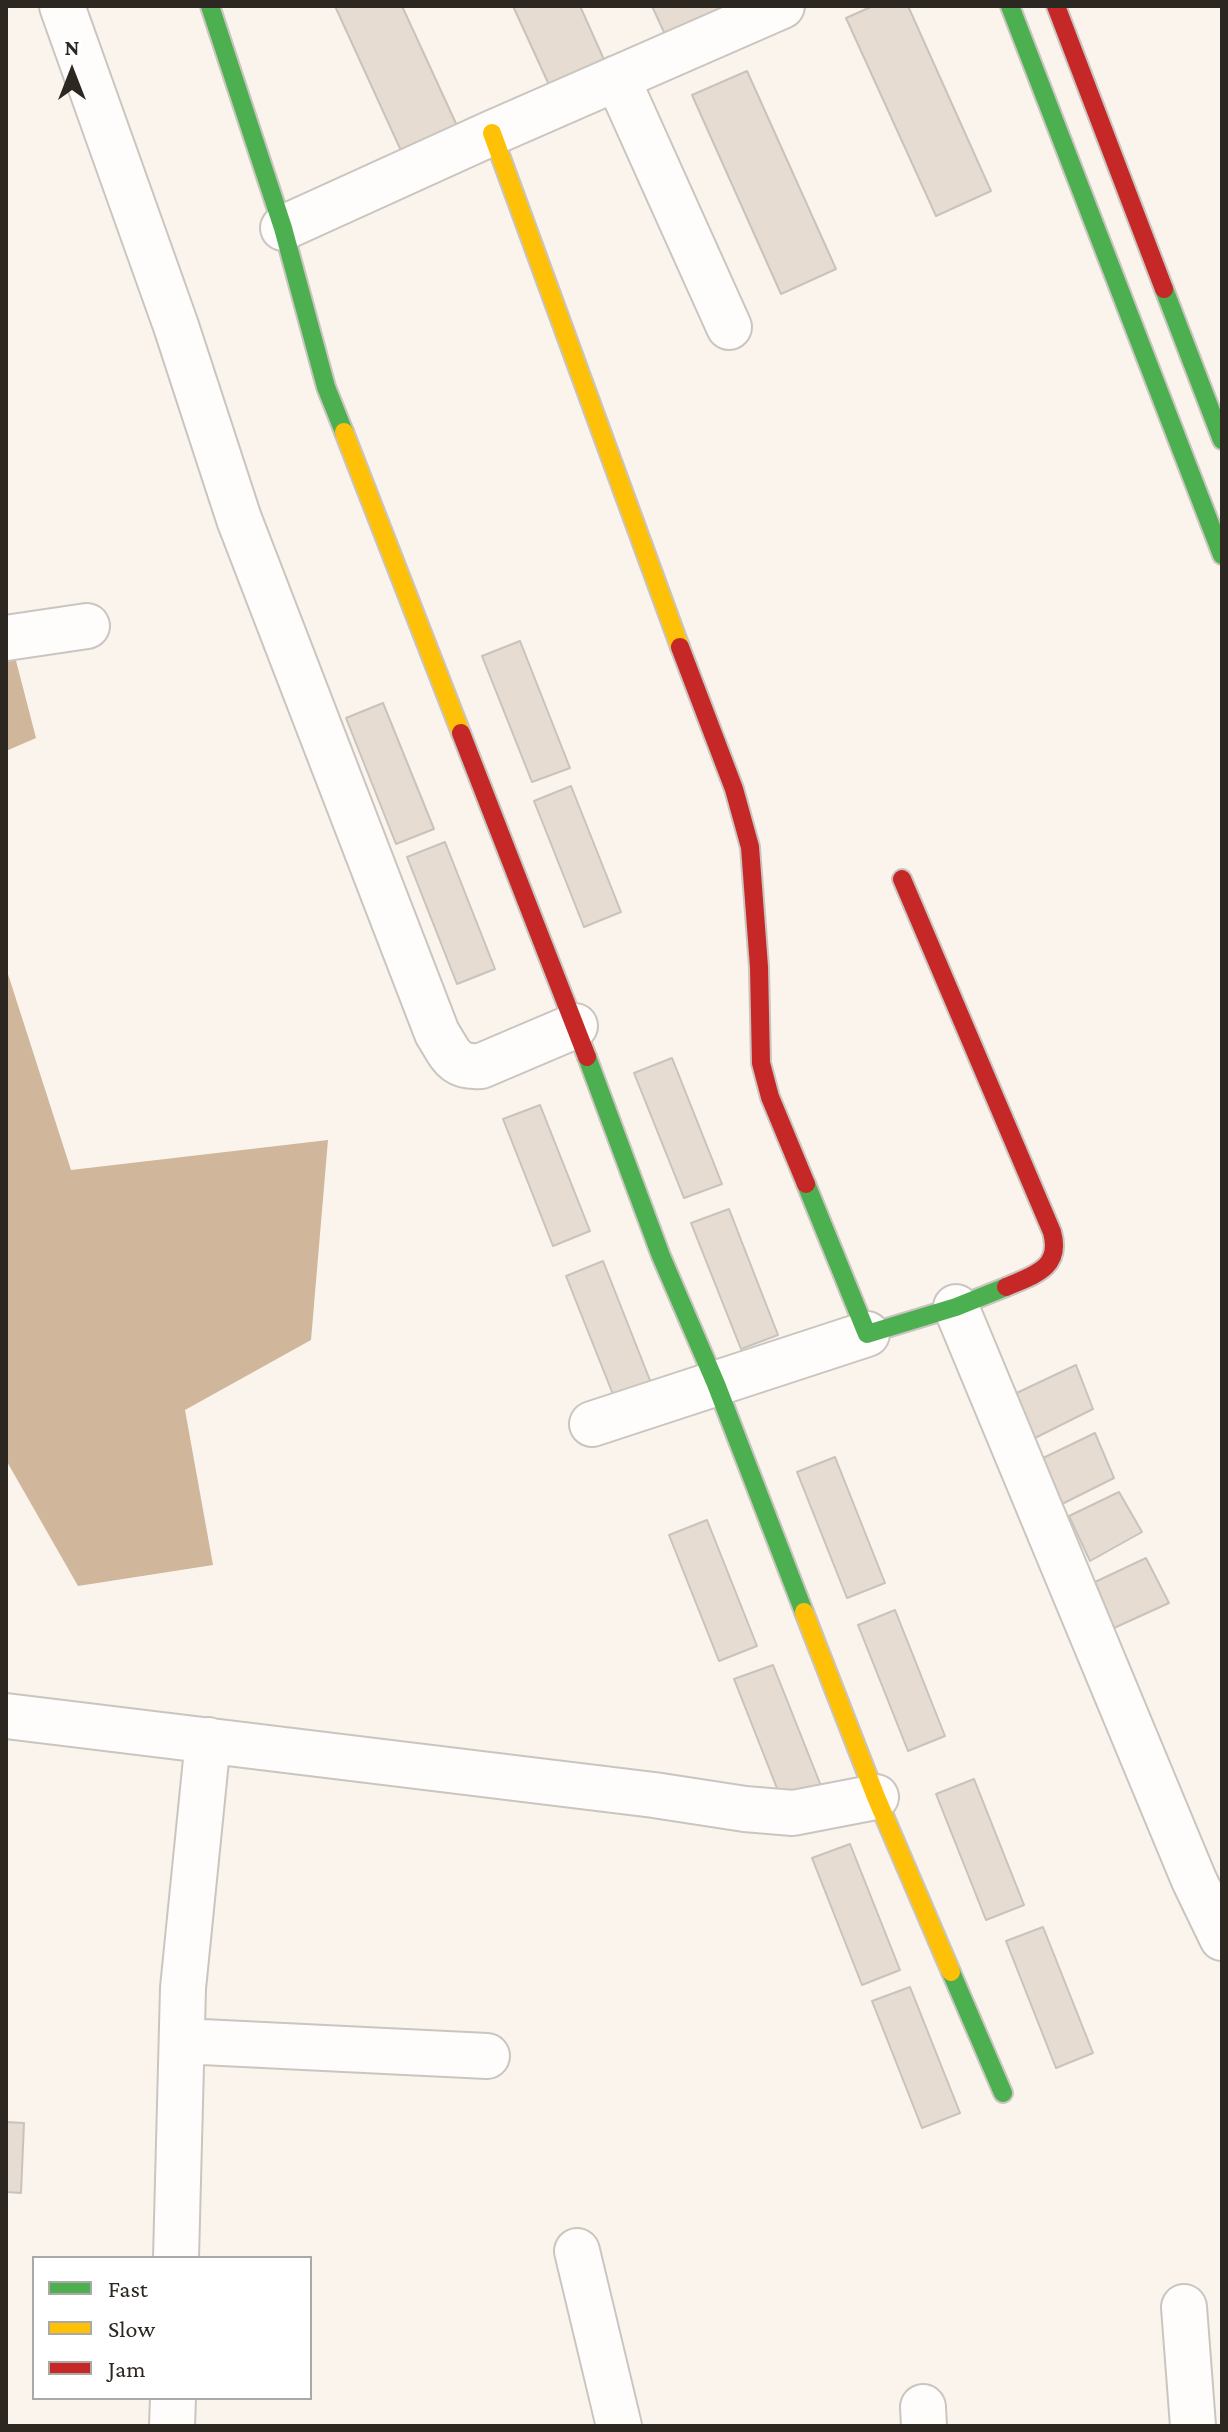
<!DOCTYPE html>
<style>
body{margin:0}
#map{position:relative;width:1228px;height:2432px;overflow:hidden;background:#faf4ed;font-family:"Crimson Pro",serif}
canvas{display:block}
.frame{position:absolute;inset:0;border:8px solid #2c2721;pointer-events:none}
.legend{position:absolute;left:32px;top:2256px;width:280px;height:144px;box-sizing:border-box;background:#fff;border:2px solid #aba9a6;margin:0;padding:10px 14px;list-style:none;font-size:24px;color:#2c2721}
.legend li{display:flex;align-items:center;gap:16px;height:40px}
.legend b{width:40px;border:2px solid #aba9a6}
.north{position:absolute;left:32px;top:32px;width:80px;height:80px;-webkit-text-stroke:6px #fff;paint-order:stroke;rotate:0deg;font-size:22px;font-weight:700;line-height:32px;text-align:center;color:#2c2721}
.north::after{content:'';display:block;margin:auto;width:28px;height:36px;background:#2c2721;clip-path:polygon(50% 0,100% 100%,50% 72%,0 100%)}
</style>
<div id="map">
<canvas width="1228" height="2432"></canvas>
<div class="frame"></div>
<ul class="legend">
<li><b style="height:10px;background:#4caf50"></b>Fast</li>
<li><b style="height:10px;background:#ffc107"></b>Slow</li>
<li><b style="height:10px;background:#c62828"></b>Jam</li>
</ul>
<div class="north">N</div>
</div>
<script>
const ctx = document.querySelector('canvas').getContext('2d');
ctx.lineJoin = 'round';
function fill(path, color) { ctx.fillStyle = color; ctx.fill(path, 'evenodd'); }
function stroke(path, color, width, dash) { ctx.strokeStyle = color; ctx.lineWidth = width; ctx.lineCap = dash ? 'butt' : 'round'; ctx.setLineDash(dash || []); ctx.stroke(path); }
fill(new Path2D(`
 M 6,622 L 36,738 L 6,751 Z
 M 6,968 L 71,1170 L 328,1140 L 311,1340 L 185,1410 L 213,1565 L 78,1586 L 6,1460 Z`), '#d0b69b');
const building = new Path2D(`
 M 335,6 L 402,6 L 459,130 L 403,155 Z
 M 513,6 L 580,6 L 610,73 L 555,98 Z
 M 652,6 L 719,6 L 723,16 L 668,41 Z
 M 873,6 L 908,6 L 991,191 L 936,216 L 846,18 Z
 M 747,71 L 836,269 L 781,294 L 692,95 Z
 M 520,641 L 570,768 L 532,782 L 482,656 Z
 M 383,703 L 434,829 L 396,844 L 346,718 Z
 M 571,786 L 621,912 L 584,927 L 534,801 Z
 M 445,842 L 495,969 L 457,984 L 407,857 Z
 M 672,1058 L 722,1184 L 684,1198 L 634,1073 Z
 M 540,1105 L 590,1231 L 553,1246 L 503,1119 Z
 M 729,1209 L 778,1335 L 741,1349 L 691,1223 Z
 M 603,1261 L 653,1388 L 616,1402 L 566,1276 Z
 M 1076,1365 L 1093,1409 L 1027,1442 L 1006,1398 Z
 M 1095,1433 L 1114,1478 L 1062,1504 L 1041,1459 Z
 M 835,1457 L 885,1583 L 847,1598 L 797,1472 Z
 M 1119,1492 L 1142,1532 L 1090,1561 L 1069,1516 Z
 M 707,1520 L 757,1646 L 719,1661 L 669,1535 Z
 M 1146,1558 L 1169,1603 L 1114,1628 L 1095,1582 Z
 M 895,1610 L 945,1736 L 908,1751 L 858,1625 Z
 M 773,1665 L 823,1791 L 784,1806 L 734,1679 Z
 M 974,1779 L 1024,1905 L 986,1920 L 936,1794 Z
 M 850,1844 L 900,1970 L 862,1985 L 812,1858 Z
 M 1043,1927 L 1093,2053 L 1056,2068 L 1006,1941 Z
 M 910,1987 L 960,2113 L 922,2128 L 872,2001 Z
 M 6,2122 L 24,2123 L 21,2193 L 6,2192 Z`);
fill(building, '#e6dcd2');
stroke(building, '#c8c3bd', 2);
const street = new Path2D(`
 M 62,6 L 176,326 L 239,519 L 437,1033 C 451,1055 453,1068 481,1066 L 575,1026
 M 617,78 L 729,327
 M 283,228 L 492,133 L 782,6
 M 6,638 L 87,626
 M 956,1307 L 1194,1880 L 1222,1938
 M 592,1424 L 867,1334
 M 6,1716 L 654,1795 L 745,1809 L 793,1813 L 876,1797
 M 182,2041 L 487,2056
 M 577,2251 L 619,2426
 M 176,2258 L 183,1988 L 208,1740
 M 1184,2307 L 1193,2426
 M 923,2407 L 924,2426
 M 172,2426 L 173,2398`);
const fast = new Path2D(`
 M 210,6 L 283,228 L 326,387 L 344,432
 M 1010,6 L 1222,555
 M 1164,289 L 1222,440
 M 587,1057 L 661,1256 L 716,1384 L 804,1612
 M 806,1184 L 867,1334 L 956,1307 L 1006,1287
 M 951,1972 L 1003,2093`);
const slow = new Path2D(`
 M 492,133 L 680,647
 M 344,432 L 461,733
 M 804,1612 L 876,1797 L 951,1972`);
const jam = new Path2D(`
 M 1056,6 L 1164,289
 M 680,647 L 734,789 L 750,847 L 759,967 L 761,1063 L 770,1097 L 806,1184
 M 461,733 L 587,1057
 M 902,879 L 1052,1232 C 1062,1268 1034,1275 1006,1287`);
stroke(street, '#cac5bf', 48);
stroke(fast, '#cac5bf', 22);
stroke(slow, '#cac5bf', 22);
stroke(jam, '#cac5bf', 22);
stroke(street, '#fefdfc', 44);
stroke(fast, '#4caf50', 18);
stroke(slow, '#ffc107', 18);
stroke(jam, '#c62828', 18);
</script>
